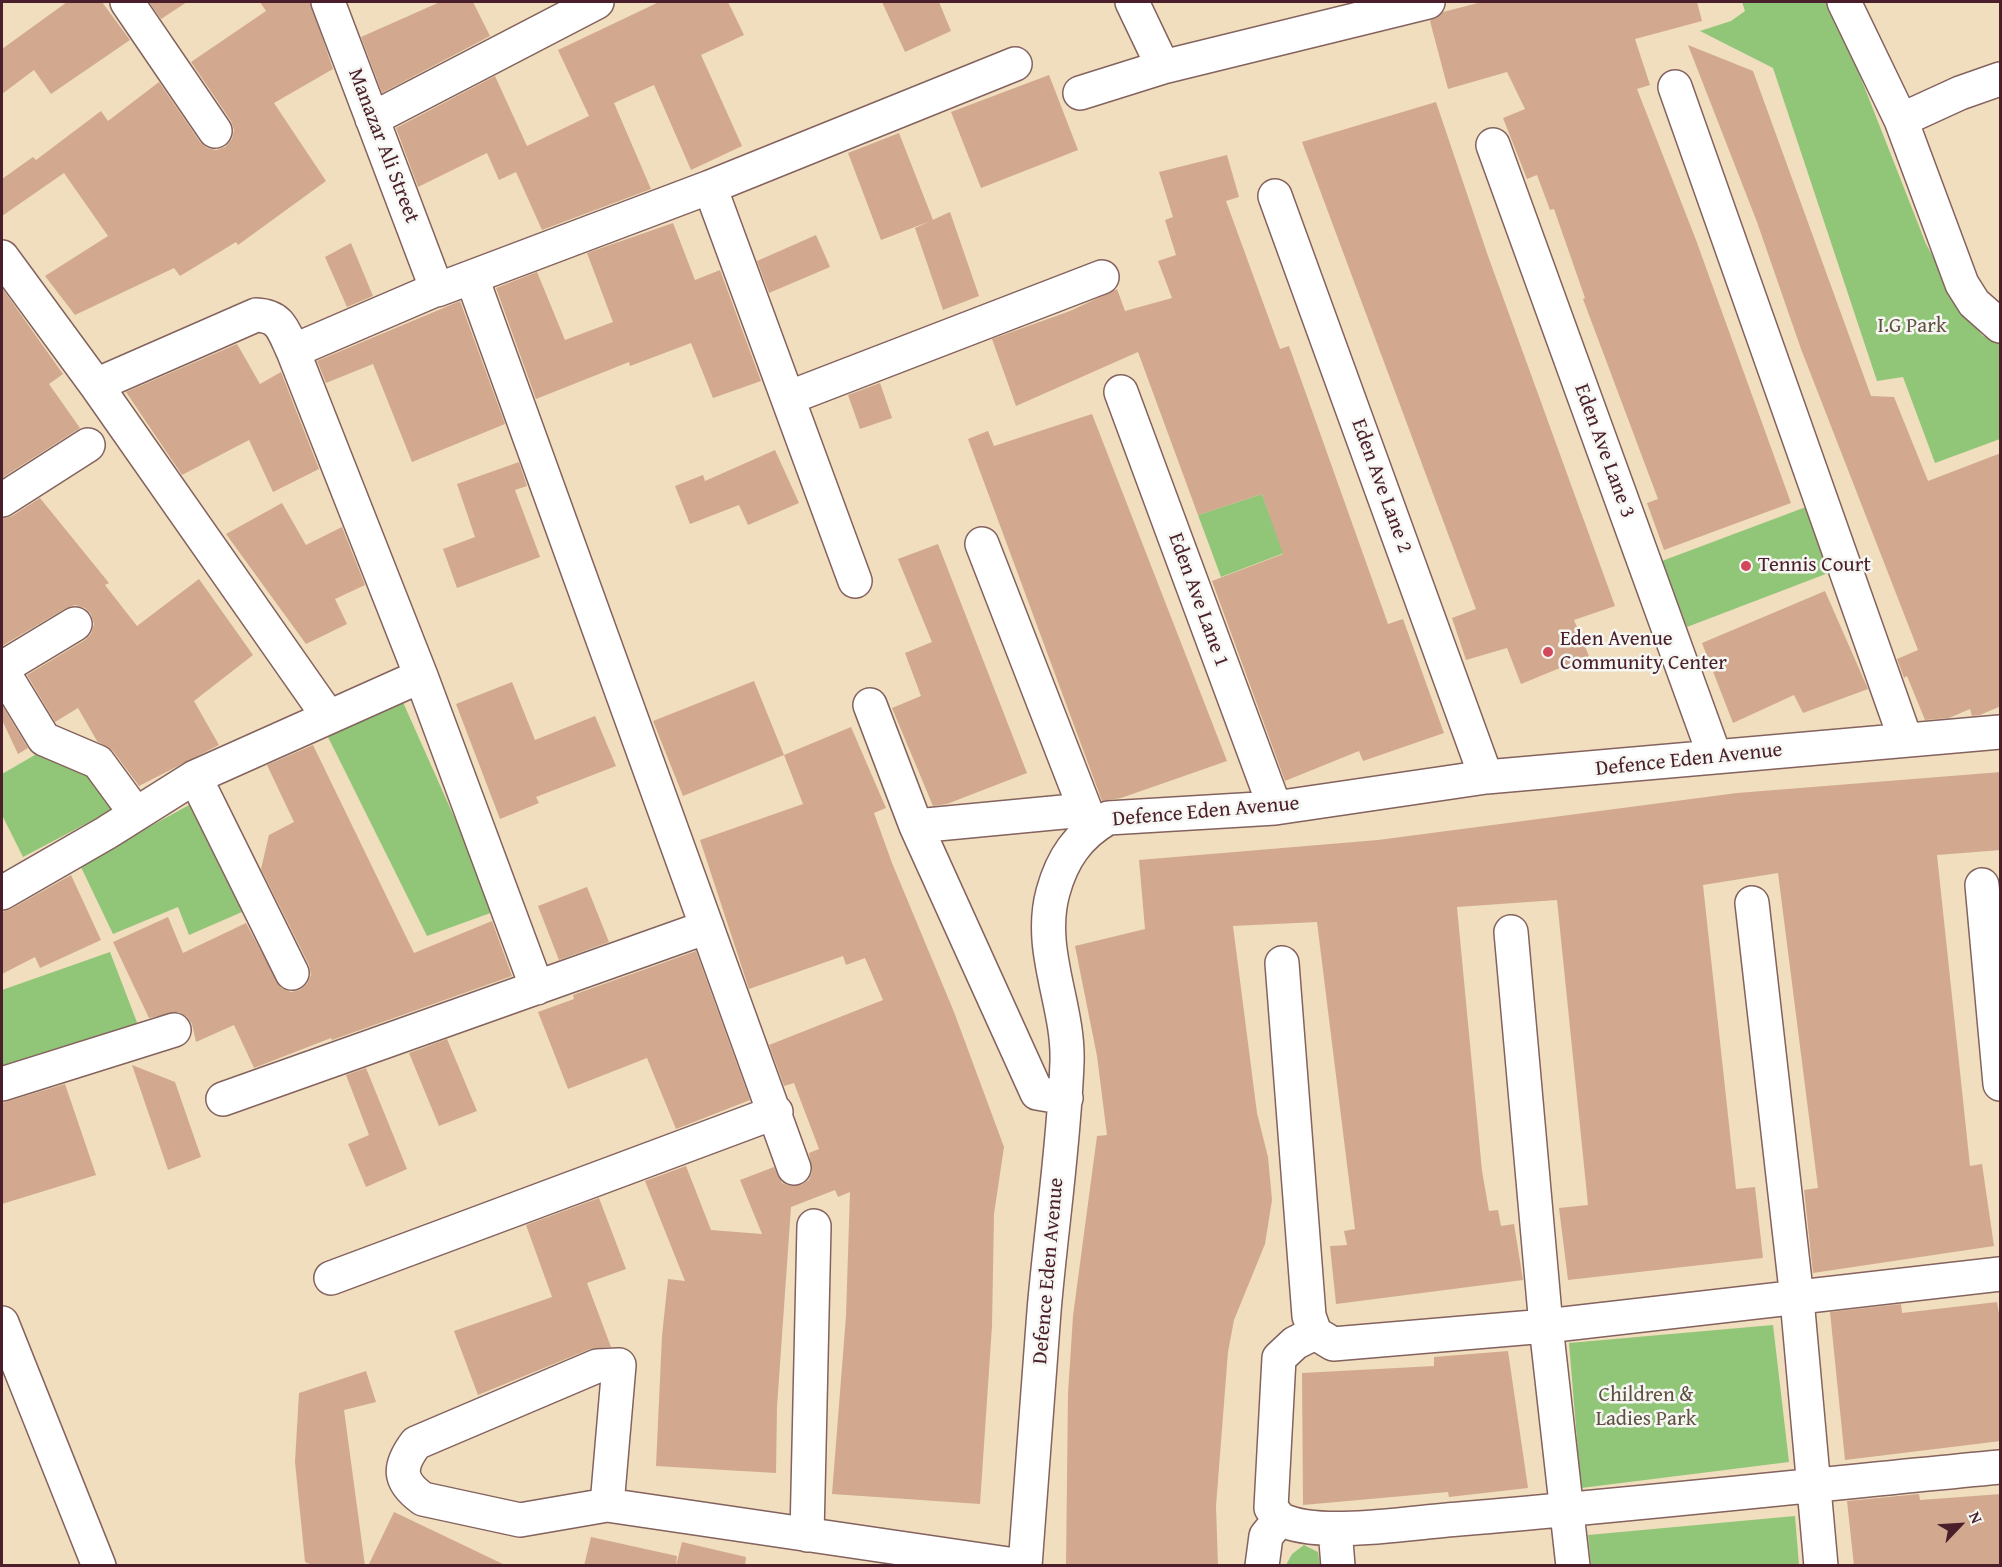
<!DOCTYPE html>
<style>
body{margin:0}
#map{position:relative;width:2002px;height:1567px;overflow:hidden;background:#f0debe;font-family:"Gentium Book Plus",serif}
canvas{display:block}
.frame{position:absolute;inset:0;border:3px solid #4a1f2b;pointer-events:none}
.north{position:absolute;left:1930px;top:1495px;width:60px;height:60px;-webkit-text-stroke:4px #f6f6f2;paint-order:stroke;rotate:65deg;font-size:16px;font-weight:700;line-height:24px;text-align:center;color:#4a1f2b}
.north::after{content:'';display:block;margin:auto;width:21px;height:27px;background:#4a1f2b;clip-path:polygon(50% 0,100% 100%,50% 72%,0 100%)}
</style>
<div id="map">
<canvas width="2002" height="1567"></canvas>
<div class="frame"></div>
<div class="north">N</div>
</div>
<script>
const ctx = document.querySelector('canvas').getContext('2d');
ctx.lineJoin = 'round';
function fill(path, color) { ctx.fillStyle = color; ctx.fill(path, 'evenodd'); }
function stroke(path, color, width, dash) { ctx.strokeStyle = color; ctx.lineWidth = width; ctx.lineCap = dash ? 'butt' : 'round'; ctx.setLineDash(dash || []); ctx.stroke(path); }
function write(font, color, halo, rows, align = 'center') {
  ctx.font = font + ' "Gentium Book Plus",serif'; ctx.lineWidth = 5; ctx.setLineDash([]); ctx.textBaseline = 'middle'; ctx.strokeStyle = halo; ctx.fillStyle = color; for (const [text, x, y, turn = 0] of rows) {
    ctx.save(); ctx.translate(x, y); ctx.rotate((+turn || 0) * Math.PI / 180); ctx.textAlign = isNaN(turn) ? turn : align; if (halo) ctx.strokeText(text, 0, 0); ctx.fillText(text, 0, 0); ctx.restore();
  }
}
fill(new Path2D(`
 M 1742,2 L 1831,2 L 1926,244 L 1965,315 L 1983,336 L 2000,341 L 2000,439 L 1935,463 L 1903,377 L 1877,381 L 1773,68 L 1700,31 L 1731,21 L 1745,11 Z
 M 1262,494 L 1284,553 L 1221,577 L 1198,515 Z
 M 1806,507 L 1831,572 L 1687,627 L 1662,561 Z
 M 402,700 L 496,911 L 427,936 L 326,733 Z
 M 40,752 L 94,774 L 112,810 L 23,857 L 2,815 L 2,774 Z
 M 189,805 L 242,912 L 189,935 L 178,907 L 113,934 L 80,865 Z
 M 110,952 L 138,1025 L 2,1068 L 2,990 Z
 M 1773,1325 L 1789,1462 L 1581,1488 L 1569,1343 Z
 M 1795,1516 L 1799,1565 L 1591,1565 L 1588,1535 Z
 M 1304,1545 L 1318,1552 L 1320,1565 L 1286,1565 L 1292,1554 Z`), '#91c678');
fill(new Path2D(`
 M 67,2 L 102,2 L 130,40 L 51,94 L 34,70 L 2,94 L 2,49 Z
 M 149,2 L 187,2 L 161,19 Z
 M 260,2 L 310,2 L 333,69 L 274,103 L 326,181 L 238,245 L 236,242 L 180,276 L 174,268 L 75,315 L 45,276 L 108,236 L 64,173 L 2,216 L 2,179 L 33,157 L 36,160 L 101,111 L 108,121 L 159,82 L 200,142 L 207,148 L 216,150 L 225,147 L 232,139 L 234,130 L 231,121 L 191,62 L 266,11 Z
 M 440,2 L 473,2 L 490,36 L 382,93 L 361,37 Z
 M 659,2 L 728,2 L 744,35 L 701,55 L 742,146 L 691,170 L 654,85 L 614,103 L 651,189 L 542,230 L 516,172 L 499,180 L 487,153 L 418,187 L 396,128 L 495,76 L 527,146 L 589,116 L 558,50 Z
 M 882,2 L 939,2 L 951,31 L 905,52 Z
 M 1482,2 L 1697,2 L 1702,21 L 1635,39 L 1650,85 L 1637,89 L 1696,240 L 1791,503 L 1664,550 L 1647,503 L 1658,499 L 1583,299 L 1585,298 L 1554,209 L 1550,210 L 1537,175 L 1527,179 L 1503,118 L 1525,109 L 1507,72 L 1448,89 L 1430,21 L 1443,12 Z
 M 1688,45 L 1753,71 L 1871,396 L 1894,397 L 1928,481 L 2001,453 L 2001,706 L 1980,715 L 1972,716 L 1970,709 L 1949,718 L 1925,720 L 1907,676 L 1904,678 L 1897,659 L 1918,650 L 1801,349 L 1757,222 Z
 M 1049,75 L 1078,150 L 981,188 L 951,112 Z
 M 1436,102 L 1488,256 L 1615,606 L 1574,620 L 1589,656 L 1521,684 L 1507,648 L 1466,660 L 1452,618 L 1476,609 L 1302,142 Z
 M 899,133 L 933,220 L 881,240 L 848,153 Z
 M 1227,155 L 1239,197 L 1226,201 L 1280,349 L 1289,346 L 1388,624 L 1403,619 L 1444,733 L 1363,761 L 1359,751 L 1285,781 L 1212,581 L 1283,554 L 1262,494 L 1198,515 L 1138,352 L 1016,406 L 992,339 L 1070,311 L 1117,289 L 1125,311 L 1172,298 L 1158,261 L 1176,255 L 1165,220 L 1173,217 L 1159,172 Z
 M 950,212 L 979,296 L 943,310 L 915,228 Z
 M 673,223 L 695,280 L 720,270 L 761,381 L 713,398 L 691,343 L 630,366 L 629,362 L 536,399 L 496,288 L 537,272 L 565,340 L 613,322 L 587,253 Z
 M 816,235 L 830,267 L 769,293 L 757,261 Z
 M 351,243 L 373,296 L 347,307 L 325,257 Z
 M 2,288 L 63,374 L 49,384 L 80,428 L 2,478 Z
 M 460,301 L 505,424 L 412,462 L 373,364 L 326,383 L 317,361 Z
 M 237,344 L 260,384 L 281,372 L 319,469 L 273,492 L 249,440 L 182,475 L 126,392 Z
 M 880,383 L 892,418 L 860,429 L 848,395 Z
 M 1092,414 L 1227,761 L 1121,798 L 1102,801 L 968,439 L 988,431 L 994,446 Z
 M 775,450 L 799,503 L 748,525 L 739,505 L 690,524 L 675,486 L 703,475 L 705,481 Z
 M 519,462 L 527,486 L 515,490 L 540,557 L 457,588 L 443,549 L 475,537 L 457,484 Z
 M 40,498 L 109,583 L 105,585 L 137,626 L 199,579 L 253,655 L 194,701 L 219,745 L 139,786 L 113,751 L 97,741 L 78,708 L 55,722 L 27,675 L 85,640 L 91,634 L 94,624 L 91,614 L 85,608 L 75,605 L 66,608 L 2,646 L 2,519 L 12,516 Z
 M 282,503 L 306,545 L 342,527 L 365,585 L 335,599 L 347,624 L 306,644 L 226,534 Z
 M 938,544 L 1027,773 L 947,804 L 933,806 L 892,708 L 921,696 L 905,653 L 932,642 L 898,559 Z
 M 1825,591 L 1868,689 L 1803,713 L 1794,695 L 1733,723 L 1702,643 Z
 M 754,681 L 784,755 L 683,796 L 653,721 Z
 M 512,682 L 535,740 L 595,716 L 616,766 L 536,797 L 539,803 L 500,819 L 456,704 Z
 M 2,705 L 28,748 L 18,754 L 2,720 Z
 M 851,727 L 886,808 L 874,813 L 892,863 L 954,1012 L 1004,1147 L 994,1214 L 992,1326 L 980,1504 L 832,1494 L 846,1316 L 850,1192 L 838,1197 L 835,1190 L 791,1207 L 777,1407 L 776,1473 L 656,1466 L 662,1336 L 668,1279 L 685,1281 L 645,1181 L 686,1166 L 711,1230 L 762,1234 L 740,1180 L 774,1167 L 782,1183 L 791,1186 L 801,1185 L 809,1180 L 812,1172 L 809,1153 L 819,1149 L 794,1083 L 784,1086 L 769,1045 L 883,1000 L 865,958 L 846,965 L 843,956 L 749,989 L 700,840 L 803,804 L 784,755 Z
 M 313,745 L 414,953 L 492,921 L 512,976 L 332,1040 L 331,1038 L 254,1068 L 234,1025 L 196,1042 L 192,1024 L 187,1017 L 179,1012 L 149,1018 L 113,942 L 168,917 L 183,953 L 246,923 L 281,988 L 291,992 L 300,990 L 307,984 L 311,975 L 309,965 L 261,869 L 269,835 L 294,822 L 267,765 Z
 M 2001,772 L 2001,850 L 1937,855 L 1970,1166 L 1982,1164 L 1994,1246 L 1813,1273 L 1804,1190 L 1818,1188 L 1778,873 L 1703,885 L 1736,1189 L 1755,1187 L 1763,1258 L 1568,1280 L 1559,1208 L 1588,1205 L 1557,900 L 1457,907 L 1482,1171 L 1489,1211 L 1498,1210 L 1501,1226 L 1514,1224 L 1523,1280 L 1336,1304 L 1330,1246 L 1347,1245 L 1344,1231 L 1355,1229 L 1317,922 L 1233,926 L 1257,1113 L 1268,1157 L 1272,1200 L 1265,1244 L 1234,1320 L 1228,1352 L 1216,1506 L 1218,1566 L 1066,1566 L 1068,1393 L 1073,1316 L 1097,1136 L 1107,1135 L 1097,1056 L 1075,946 L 1145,929 L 1139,860 L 1378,840 L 1737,793 Z
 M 71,875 L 101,940 L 40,968 L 35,957 L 2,974 L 2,912 L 11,909 Z
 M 587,887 L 609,942 L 559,960 L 538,906 Z
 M 696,951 L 750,1100 L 676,1129 L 647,1058 L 568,1089 L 538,1012 L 574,999 L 573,995 Z
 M 447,1039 L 477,1111 L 439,1126 L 409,1053 Z
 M 132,1065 L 175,1082 L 201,1157 L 168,1170 Z
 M 366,1068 L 407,1169 L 366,1187 L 348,1144 L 369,1135 L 346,1075 Z
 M 65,1084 L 96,1175 L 2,1204 L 2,1103 Z
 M 599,1198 L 626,1269 L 587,1283 L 611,1347 L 590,1349 L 478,1395 L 454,1331 L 552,1297 L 526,1225 Z
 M 1997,1302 L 2001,1325 L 2001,1441 L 1845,1460 L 1830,1312 L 1901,1304 L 1902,1313 Z
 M 1508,1351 L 1528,1488 L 1449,1497 L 1448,1492 L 1303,1505 L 1302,1373 L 1434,1366 L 1434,1357 Z
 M 366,1371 L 376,1402 L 344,1410 L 365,1566 L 314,1566 L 305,1562 L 295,1462 L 299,1393 Z
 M 1919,1494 L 1920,1500 L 2001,1494 L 2001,1566 L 1854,1566 L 1847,1501 Z
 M 394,1512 L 436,1532 L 507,1566 L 368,1566 Z
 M 591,1537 L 677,1556 L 676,1566 L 584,1566 Z
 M 682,1542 L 746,1557 L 745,1566 L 676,1566 Z`), '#d2a98e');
const minor = new Path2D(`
 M 127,2 L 215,131
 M 328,2 L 437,290 L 710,187 L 1015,64
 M 1132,2 L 1163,67
 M 1844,2 L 1901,120 L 1962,284 L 1974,303 L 2000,326
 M 1675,87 L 1905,738
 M 1080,93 L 1163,67 L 1428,2
 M 372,119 L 597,2
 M 1901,120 L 1960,93 L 2000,79
 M 1493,145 L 1715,757
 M 710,187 L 855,581
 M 1275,196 L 1486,777
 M 2,257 L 96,385 L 328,716
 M 472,278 L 794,1168
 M 437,289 L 293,351 L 421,676 L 537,988
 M 96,385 L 256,315 C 281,316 283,330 293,351
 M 1121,392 L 1275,808
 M 788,398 L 1102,277
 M 2,500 L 88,445
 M 982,544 L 1092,827
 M 2,668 L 75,624
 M 2,670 L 44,739 L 98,762 L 136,814
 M 870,705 L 916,826 L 1037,1093 L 1066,1098
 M 195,777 L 292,973
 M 916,826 L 1084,810
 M 1982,885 L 2000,1084
 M 2,893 L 106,833 L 195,777 L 421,676
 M 1752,903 L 1797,1299 L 1821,1566
 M 1511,932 L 1546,1326 L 1573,1566
 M 1282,963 L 1309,1316 L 1315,1333
 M 2,1084 L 174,1030
 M 223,1099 L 707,927
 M 331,1278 L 776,1112
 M 2,1323 L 99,1566
 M 607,1505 L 619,1365 L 597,1366 L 416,1443 C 398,1467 398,1481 423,1499 L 520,1520 L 607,1505 L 1022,1566
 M 1280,1519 C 1318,1539 1413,1522 1459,1519 C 1640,1504 1820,1484 2000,1467
 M 1335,1529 L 1338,1566
 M 807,1535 L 814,1226
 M 1025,1566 C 1031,1481 1037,1396 1044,1311 C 1051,1229 1064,1146 1067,1062 C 1069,1005 1037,950 1053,892 C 1062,859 1078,835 1108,818 L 1275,808 L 1486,777 L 2000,732
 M 1262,1566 L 1266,1536 L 1280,1519 L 1271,1508 L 1279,1358 L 1295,1343 L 1315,1333 L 1333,1344 L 1546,1326 L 2000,1274`);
stroke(minor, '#84625e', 36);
stroke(minor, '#fff', 33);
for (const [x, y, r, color] of [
 [1746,566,6,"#d1495b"],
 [1548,652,6,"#d1495b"]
]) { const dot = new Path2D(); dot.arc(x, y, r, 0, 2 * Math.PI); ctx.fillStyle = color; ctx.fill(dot); stroke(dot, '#f6f6f2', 2); }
write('21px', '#4a1f2b', '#f6f6f2', [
 ["Manazar Ali Street",383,146,69],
 ["Eden Ave Lane 3",1604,451,70],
 ["Eden Ave Lane 2",1381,486,70],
 ["Eden Ave Lane 1",1198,600,70],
 ["Defence Eden Avenue",1689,760,-6],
 ["Defence Eden Avenue",1206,812,-5],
 ["Defence Eden Avenue",1049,1271,-85]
]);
write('21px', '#5f5142', '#f6f6f2', [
 ["I.G Park",1912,327],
 ["Children &",1646,1396],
 ["Ladies Park",1646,1420]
]);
write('21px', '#4a1f2b', '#f6f6f2', [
 ["Tennis Court",1758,566],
 ["Eden Avenue",1560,640],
 ["Community Center",1560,664]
], 'left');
</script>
